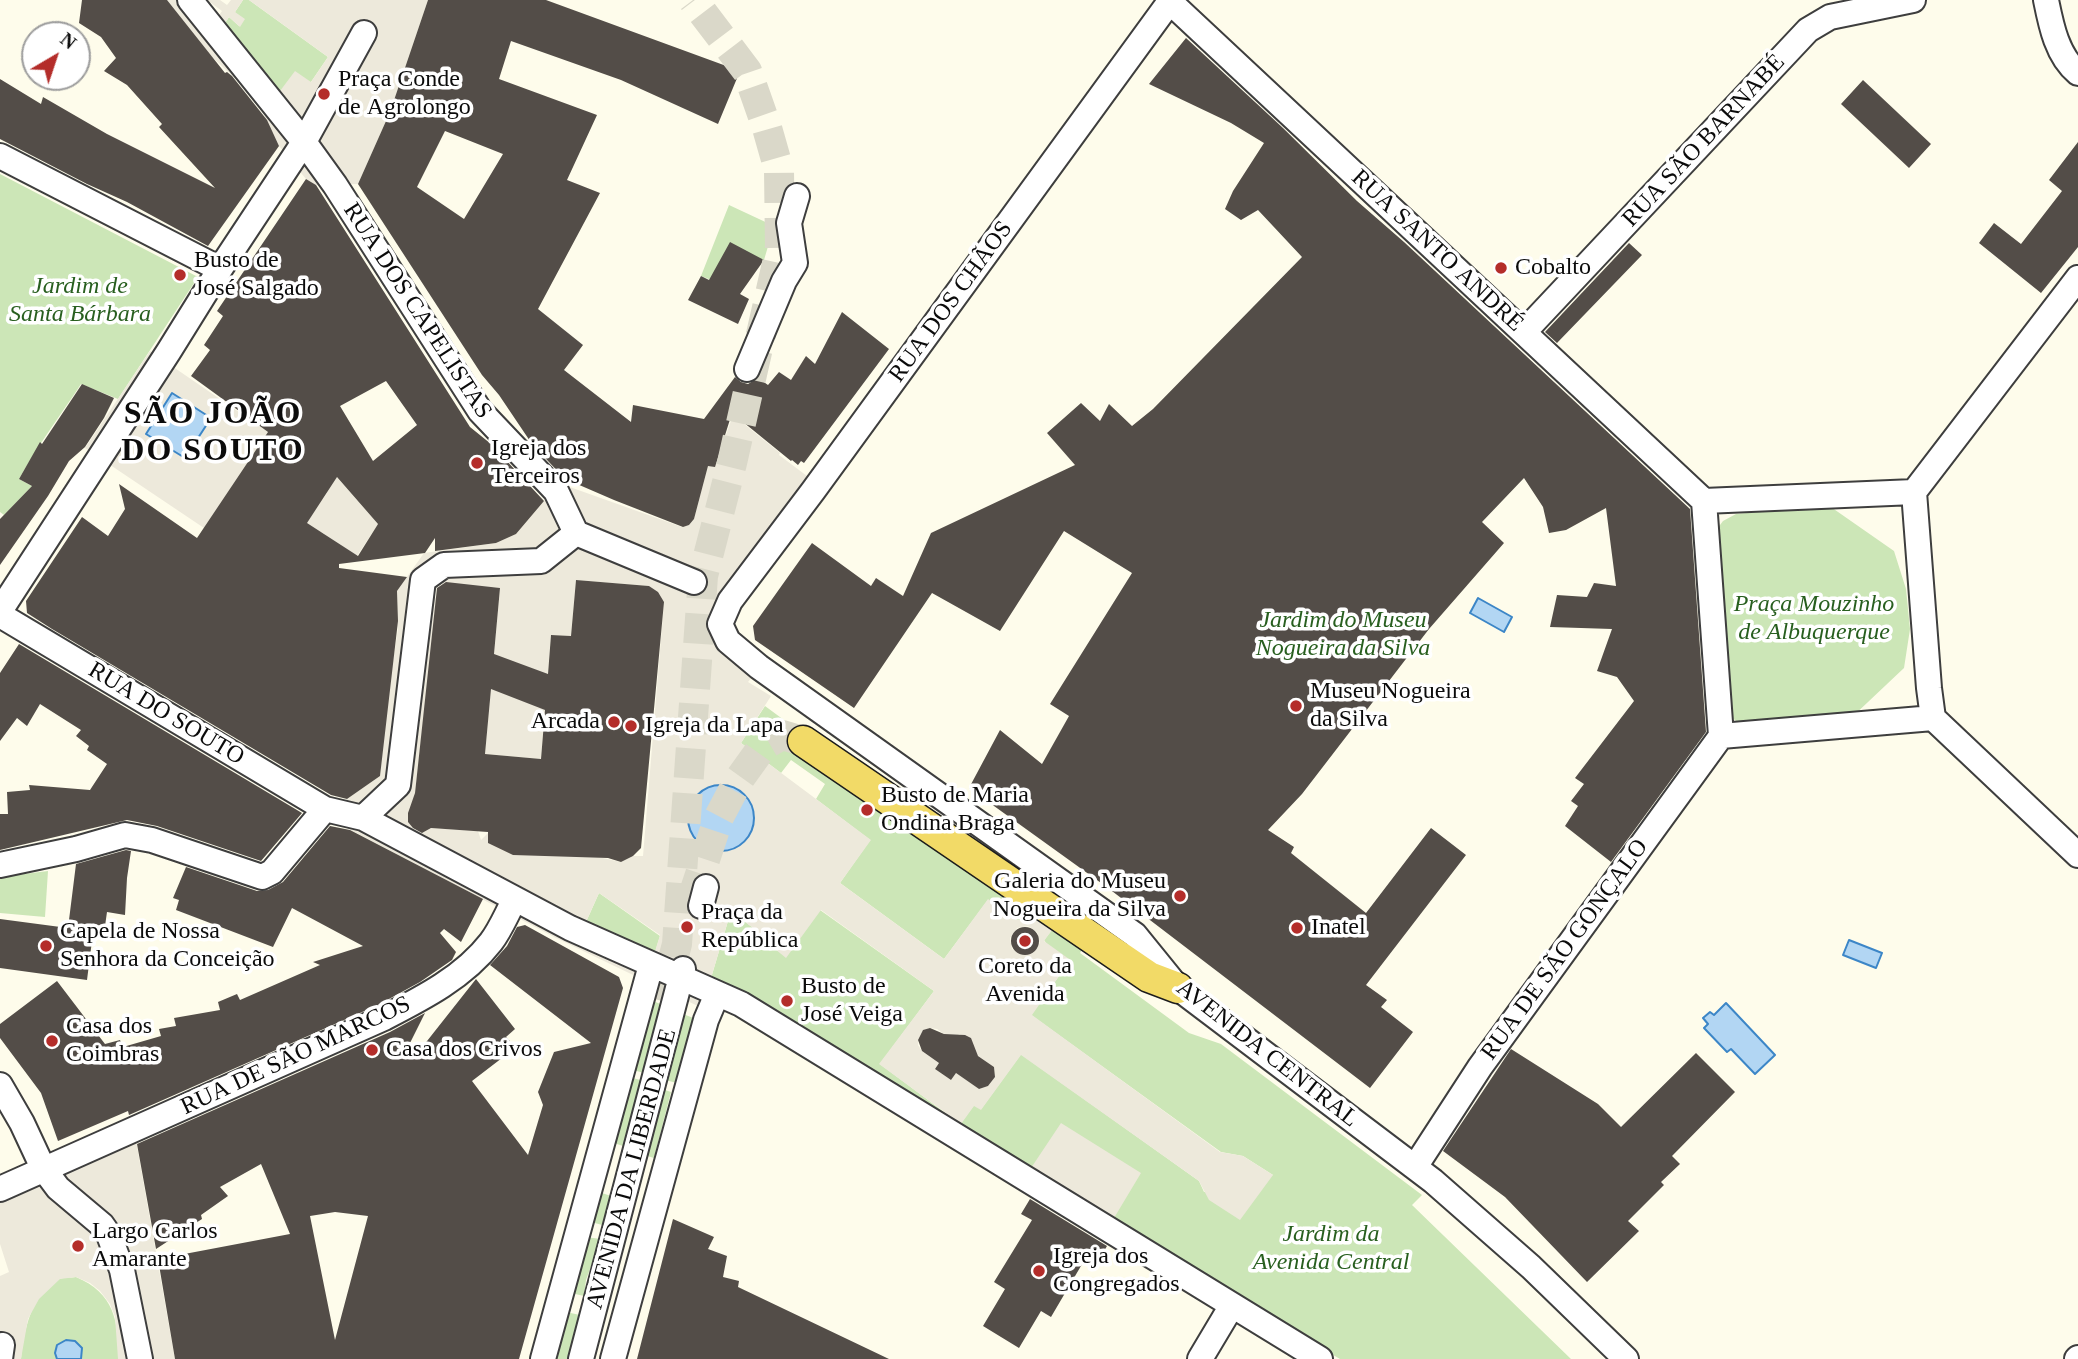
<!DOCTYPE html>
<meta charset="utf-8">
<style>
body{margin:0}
#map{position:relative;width:2078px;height:1359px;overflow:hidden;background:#fefceb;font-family:Georgia,serif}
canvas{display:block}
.north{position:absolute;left:21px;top:21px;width:70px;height:70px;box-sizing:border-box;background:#fff;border:2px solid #9d9d9d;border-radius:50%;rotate:39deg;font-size:19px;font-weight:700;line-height:28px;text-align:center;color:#0b0b0b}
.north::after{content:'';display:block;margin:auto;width:24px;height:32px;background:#b42d2a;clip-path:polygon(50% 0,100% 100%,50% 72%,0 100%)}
</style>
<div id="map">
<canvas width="2078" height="1359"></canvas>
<div class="north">N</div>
</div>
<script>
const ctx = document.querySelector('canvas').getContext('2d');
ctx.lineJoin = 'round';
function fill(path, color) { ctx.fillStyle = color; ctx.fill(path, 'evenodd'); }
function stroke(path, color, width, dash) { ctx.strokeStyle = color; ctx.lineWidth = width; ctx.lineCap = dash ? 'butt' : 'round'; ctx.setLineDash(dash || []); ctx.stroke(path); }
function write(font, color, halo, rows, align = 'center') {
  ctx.font = font + ' Georgia,serif'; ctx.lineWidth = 7; ctx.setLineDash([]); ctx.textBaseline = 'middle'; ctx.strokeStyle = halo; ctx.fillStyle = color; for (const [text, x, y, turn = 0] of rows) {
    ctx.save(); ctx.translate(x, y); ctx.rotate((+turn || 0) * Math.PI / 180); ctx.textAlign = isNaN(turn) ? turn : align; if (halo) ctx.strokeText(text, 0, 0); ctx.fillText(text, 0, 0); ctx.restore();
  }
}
fill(new Path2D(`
 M 243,0 L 249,0 L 328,57 L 311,82 L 280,91 L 221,29 L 229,17 L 239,26 L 235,12 Z
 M 0,174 L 198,277 L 118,399 L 81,384 C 60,416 38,445 19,479 L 32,486 L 4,515 L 0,512 Z
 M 729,205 L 774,226 L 764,260 L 719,283 L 701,276 Z
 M 1828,505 L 1894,551 L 1906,589 L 1910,629 L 1904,668 L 1850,719 L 1744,727 L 1726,713 L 1714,533 L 1723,521 L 1736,514 Z
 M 765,706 L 1086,943 L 1080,953 L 1189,1033 L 1221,1044 L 1422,1195 L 1412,1205 L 1571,1359 L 1340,1359 L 970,1140 L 711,978 L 731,911 L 777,946 L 820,910 L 934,991 L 880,1064 L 960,1124 L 974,1105 L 981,1109 L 1021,1054 L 1199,1181 L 1204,1192 L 1273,1175 L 1243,1156 L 1221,1152 L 1031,1015 L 1064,969 L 1044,940 L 1055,926 L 1017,920 L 988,900 L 944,959 L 840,883 L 870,840 L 816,799 L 825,784 L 791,760 L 781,773 L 741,743 Z
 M 48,871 L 45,917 L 0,913 L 0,877 Z
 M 599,893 L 660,936 L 653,959 L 586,922 Z
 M 653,1001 L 668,1007 L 648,1074 L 633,1070 Z
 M 683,1014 L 696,1019 L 681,1084 L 665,1080 C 674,1058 673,1036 683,1014 Z
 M 629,1077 L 644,1081 L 626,1147 L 611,1142 Z
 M 659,1088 L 671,1092 L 654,1158 L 641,1154 Z
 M 599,1192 L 611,1196 L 606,1226 L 591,1222 Z
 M 585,1237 L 601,1239 L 586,1280 L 584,1296 L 571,1293 Z
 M 76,1277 C 114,1293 119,1321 118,1359 L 21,1359 C 24,1331 31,1293 59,1279 C 64,1277 71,1278 76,1277 Z
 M 566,1312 L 580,1315 L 577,1334 L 567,1359 L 553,1359 Z`), '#cce6b7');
fill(new Path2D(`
 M 165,0 L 196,0 L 215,21 L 222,11 L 207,0 L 220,0 L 227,5 L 231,0 L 243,0 L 235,12 L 245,19 L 240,27 L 229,17 L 221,29 L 280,91 L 295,71 L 311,82 L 328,57 L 249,0 L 428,0 L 390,112 L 358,184 L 316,185 L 306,179 L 279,146 L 255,97 L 210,55 Z
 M 150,351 L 268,432 L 204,528 L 85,448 Z
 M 733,415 L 780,453 L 779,455 L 811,479 L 723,594 L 752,677 L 748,682 L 771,696 L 741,743 L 871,840 L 840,883 L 944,959 L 988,899 L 1017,920 L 1041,916 L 1055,926 L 1044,941 L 1069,959 L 1064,969 L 1032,1015 L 1220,1152 L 1243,1156 L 1273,1175 L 1240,1220 L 1209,1200 L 1199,1181 L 1021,1055 L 981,1110 L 974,1106 L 961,1124 L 879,1064 L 934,991 L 821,910 L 786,958 L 775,949 L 776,946 L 731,911 L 702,1008 L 556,938 L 328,818 L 344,801 L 380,776 L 389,686 L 398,629 L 397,591 L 424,553 L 496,543 L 516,534 L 550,494 L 567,486 L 682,527 L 689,525 L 694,519 L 708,466 L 715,466 ZM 576,580 L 649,586 L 664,602 L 643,856 L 633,856 L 621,862 L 488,833 L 481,840 L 478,831 L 431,828 L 424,832 L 415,830 L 408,822 L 415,793 L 437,600 L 433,593 L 434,587 L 437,583 L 500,588 L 485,754 L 541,759 L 551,635 L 571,636 ZM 515,662 L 546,674 L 504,693 ZM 727,785 L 737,788 L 746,795 L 752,805 L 755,816 L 749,837 L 741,845 L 721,852 L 701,845 L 689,827 ZM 599,893 L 660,935 L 653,958 L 586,922 ZM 1028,926 L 1037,932 L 1040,943 L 1033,953 L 1022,955 L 1012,949 L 1010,938 L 1017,928 ZM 930,1028 L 937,1029 L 954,1041 L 959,1034 L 971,1038 L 970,1050 L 994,1067 L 995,1077 L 988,1086 L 979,1089 L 956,1073 L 951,1080 L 935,1069 L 939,1063 L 922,1051 L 918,1045 L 918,1040 L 923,1031 Z
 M 329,468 L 378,524 L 357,556 L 321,532 L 281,560 L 327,493 Z
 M 1061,1123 L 1141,1173 L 1114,1218 L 1031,1168 Z
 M 135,1135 L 175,1359 L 118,1359 L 115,1317 L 110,1304 L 100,1291 L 90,1283 L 76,1277 L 60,1279 L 39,1299 L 28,1319 L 21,1359 L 0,1359 L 0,1276 L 9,1272 L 0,1244 L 0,1203 L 56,1164 Z`), '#ede9db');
const water = new Path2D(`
 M 172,393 L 211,418 L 185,458 L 146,434 Z
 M 1478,598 L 1512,617 L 1504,632 L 1470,613 Z
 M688 818a33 33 0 1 1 66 0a33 33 0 1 1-66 0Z
 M 1849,940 L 1882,953 L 1876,968 L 1843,955 Z
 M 1726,1003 L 1775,1055 L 1755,1074 L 1731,1049 L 1727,1052 L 1704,1028 L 1708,1024 L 1703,1018 L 1710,1012 L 1714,1015 Z
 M 66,1340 L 75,1341 L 82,1348 L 81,1359 L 57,1359 L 55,1353 L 57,1345 Z`);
fill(water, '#b2d6f3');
stroke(water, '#3c86c7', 2);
fill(new Path2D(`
 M 82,0 L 167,0 L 225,73 L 227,72 L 232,76 L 267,120 L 279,146 L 208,246 L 127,202 L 87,184 L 0,139 L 0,79 L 41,104 L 43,97 L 107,134 L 215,188 L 159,127 L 162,124 L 127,85 L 104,71 L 116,58 L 101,37 L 79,23 Z
 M 428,0 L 546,0 L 740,71 L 718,124 L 621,80 L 511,41 L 499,79 L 597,115 L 567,180 L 600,193 L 538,309 L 583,345 L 564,370 L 631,422 L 633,405 L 704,419 L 735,377 L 741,382 L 748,384 L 758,378 L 768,385 L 779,372 L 791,380 L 806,356 L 815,364 L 842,312 L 889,349 L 804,463 L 801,461 L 798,465 L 792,460 L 791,461 L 732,413 L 715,467 L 708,466 L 694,519 L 689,525 L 683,527 L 614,500 L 577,484 L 566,475 L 564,478 L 532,444 L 499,395 L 482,375 L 358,184 L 390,112 ZM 445,131 L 503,154 L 464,219 L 417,187 Z
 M 1186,38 L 1283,128 L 1357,201 L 1404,242 L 1690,509 L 1706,732 L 1611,862 L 1565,826 L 1578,806 L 1571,801 L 1584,784 L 1575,778 L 1634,701 L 1617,677 L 1597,671 L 1612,629 L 1550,627 L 1557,595 L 1587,597 L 1594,583 L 1616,586 L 1606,508 L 1566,530 L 1549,533 L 1543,507 L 1524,478 L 1482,522 L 1504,543 L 1429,629 L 1302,794 L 1268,830 L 1294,847 L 1291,853 L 1366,913 L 1431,828 L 1466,855 L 1366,985 L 1387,1000 L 1381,1007 L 1413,1032 L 1370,1088 L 1108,888 L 969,788 L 1000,730 L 1042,764 L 1069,716 L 1050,704 L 1132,573 L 1064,531 L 1000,631 L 932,593 L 854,708 L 755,640 L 753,626 L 812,543 L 871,586 L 876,578 L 903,596 L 931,533 L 1075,465 L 1047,433 L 1081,403 L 1100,421 L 1109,404 L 1132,426 L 1153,409 L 1302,257 L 1258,210 L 1241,220 L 1225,209 L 1233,191 L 1264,143 L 1231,123 L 1149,84 Z
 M 1863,80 L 1931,144 L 1909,168 L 1841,104 Z
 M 2078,142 L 2078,247 L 2041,293 L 1979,243 L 1994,223 L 2021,244 L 2062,191 L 2049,180 Z
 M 306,179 L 316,185 L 470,427 L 491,444 L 544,501 L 516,534 L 496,543 L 435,551 L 435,538 L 425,553 L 339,564 L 339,568 L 407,577 L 397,591 L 398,621 L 380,776 L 347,799 L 331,795 L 52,629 L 27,613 L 26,601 L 82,517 L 108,536 L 125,509 L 119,484 L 197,538 L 268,432 L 191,376 L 210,350 L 204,345 L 223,316 L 217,311 ZM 386,381 L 417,425 L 373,461 L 340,406 ZM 337,477 L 378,524 L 358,556 L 307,523 Z
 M 730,242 L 764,260 L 740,294 L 749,299 L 738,324 L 688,300 L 701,276 L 709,280 Z
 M 1629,243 L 1642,255 L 1557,343 L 1545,332 Z
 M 82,384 L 114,398 L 104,418 L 85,447 L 69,461 L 48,496 L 0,565 L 0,519 L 32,486 L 19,479 L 40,442 L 42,444 Z
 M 576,580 L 649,586 L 658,592 L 664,602 L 641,848 L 633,856 L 621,862 L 608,858 L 513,855 L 488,843 L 488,832 L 431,828 L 422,833 L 413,828 L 408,822 L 408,813 L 415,793 L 437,588 L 446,582 L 500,588 L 494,654 L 548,674 L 551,635 L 571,636 ZM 491,689 L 545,710 L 541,759 L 485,754 Z
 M 19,644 L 302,813 L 261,861 L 157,826 L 127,820 L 0,850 L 0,814 L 8,814 L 7,792 L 30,790 L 29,785 L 90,790 L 107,764 L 87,750 L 89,746 L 76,736 L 81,730 L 40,704 L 27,726 L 17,718 L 0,741 L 0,673 Z
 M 330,826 L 350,830 L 483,899 L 461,942 L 444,929 L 440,933 L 456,952 L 452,960 L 420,982 L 378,1005 L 129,1115 L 128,1111 L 58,1141 L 41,1093 L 0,1038 L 0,1024 L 57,981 L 105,1044 L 120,1040 L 123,1047 L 161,1036 L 159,1029 L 176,1026 L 174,1018 L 220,1010 L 218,1002 L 237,994 L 240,1000 L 320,965 L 313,962 L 363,946 L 292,908 L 273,947 L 176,910 L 179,900 L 173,898 L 186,867 L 257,891 L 268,890 L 283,882 Z
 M 126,850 L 131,851 L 127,878 L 125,915 L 107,912 L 105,926 L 94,925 L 87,980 L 0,968 L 0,919 L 68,928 L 76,864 Z
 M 525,925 L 619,977 L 623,988 L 519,1359 L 175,1359 L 158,1259 L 290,1234 L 261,1164 L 220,1187 L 228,1196 L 201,1215 L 202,1219 L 156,1249 L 137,1144 L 390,1032 L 425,1013 L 407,1049 L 416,1055 L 476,979 L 515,1029 L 506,1037 L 510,1041 L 498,1053 L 502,1058 L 472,1081 L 528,1155 L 543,1105 L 538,1092 L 554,1052 L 591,1043 L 490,965 L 507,946 L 517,927 ZM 335,1212 L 368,1216 L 335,1340 L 310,1216 Z
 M1011 941a14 14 0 1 1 28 0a14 14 0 1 1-28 0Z
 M 930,1028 L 944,1034 L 965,1035 L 971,1038 L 978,1056 L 994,1067 L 995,1077 L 988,1086 L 979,1089 L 956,1073 L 951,1080 L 935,1069 L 939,1063 L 922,1051 L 918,1040 L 923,1030 Z
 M 1511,1049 L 1598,1104 L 1621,1127 L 1696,1053 L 1735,1092 L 1672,1156 L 1680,1164 L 1661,1182 L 1664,1185 L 1628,1221 L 1639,1231 L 1587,1282 L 1505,1197 L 1443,1151 Z
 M 1030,1199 L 1107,1246 L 1099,1260 L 1088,1254 L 1051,1317 L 1041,1311 L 1019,1348 L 983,1326 L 1005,1289 L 994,1282 L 1032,1220 L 1021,1214 Z
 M 673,1219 L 714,1237 L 708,1249 L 727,1256 L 723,1277 L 739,1281 L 738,1287 L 889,1359 L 637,1359 Z`), '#534d48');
stroke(new Path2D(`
 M 691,902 L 719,817 L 738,781 L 763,746 L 782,735 L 803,741
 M 662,1001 L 677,944 L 703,576 L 732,463 L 780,250 L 779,170 L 767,128 L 747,71 L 693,0`), '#dad8c9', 30, [30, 15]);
const minor = new Path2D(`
 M 190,0 L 304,142 L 335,185 L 480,411 L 556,491 L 576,533 L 694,582
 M 1168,0 L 1704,501
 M 1171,0 L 813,491 L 730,601 L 720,624 L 728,641 L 759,667 L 1135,935 L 1178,988 L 1433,1181 L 1531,1267 L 1626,1359
 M 2046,0 C 2051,25 2057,56 2078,73
 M 0,156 L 220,269
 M 1524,332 L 1808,30 L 1830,17 L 1913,0
 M 747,369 L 784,281 L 795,263 L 789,223 L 797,196
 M 1914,492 L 2078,278
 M 1914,492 L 1929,688 L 1933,718
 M 1704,501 L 1721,736
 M 1704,501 L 1914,492
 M 0,611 L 169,351 L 220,269 L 304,142 L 364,33
 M 0,615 L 325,809 L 363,818 L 570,928 L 741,1004 L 1320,1359
 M 1933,718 L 2078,855
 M 1721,736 L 1933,718
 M 363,818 L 398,785 L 423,580 L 444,565 L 541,561 L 576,533
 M 0,865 L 76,849 L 125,835 L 152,840 L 262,877 L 272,872 L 325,809
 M 701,906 L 706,887
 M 0,1085 L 22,1123 L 43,1168 L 58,1188 L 102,1225 L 109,1235 L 122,1270 L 140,1359
 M 1415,1167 L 1480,1067 L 1721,736
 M 0,1189 L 384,1018 C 423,998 464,977 491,942 C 501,929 507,913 515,899
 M 0,1359 L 2,1345
 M 543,1359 L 651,965
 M 581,1359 L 683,969
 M 613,1359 L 706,1020 L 717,994
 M 1200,1359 L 1231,1307
 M 2077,1359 L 2078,1358`);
const major = new Path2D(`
 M 803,741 L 1149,977 L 1178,988`);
stroke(minor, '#3e3e3e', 28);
stroke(major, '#1c1c1c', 33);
stroke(minor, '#fff', 24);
stroke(major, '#f2da67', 30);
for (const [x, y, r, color] of [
 [324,94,7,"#b42d2a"],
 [1501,268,7,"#b42d2a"],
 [180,275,7,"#b42d2a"],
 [477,463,7,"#b42d2a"],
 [1296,706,7,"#b42d2a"],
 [614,722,7,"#b42d2a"],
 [631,726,7,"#b42d2a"],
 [867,810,7,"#b42d2a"],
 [1180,896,7,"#b42d2a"],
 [687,927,7,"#b42d2a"],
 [1297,928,7,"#b42d2a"],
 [1025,941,7,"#b42d2a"],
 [46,946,7,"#b42d2a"],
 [787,1001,7,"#b42d2a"],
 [52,1041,7,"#b42d2a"],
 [372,1050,7,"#b42d2a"],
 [78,1246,7,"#b42d2a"],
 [1039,1271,7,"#b42d2a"]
]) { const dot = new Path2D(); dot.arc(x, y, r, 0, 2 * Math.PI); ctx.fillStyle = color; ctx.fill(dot); stroke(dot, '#fff', 2.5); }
write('24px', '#0b0b0b', '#fff', [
 ["Praça Conde",338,80],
 ["de Agrolongo",338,108],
 ["Busto de",194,261],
 ["José Salgado",194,289],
 ["Cobalto",1515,268],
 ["Igreja dos",491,449],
 ["Terceiros",491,477],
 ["Museu Nogueira",1310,692],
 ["da Silva",1310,720],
 ["Arcada",600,722,"right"],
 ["Igreja da Lapa",645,726],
 ["Busto de Maria",881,796],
 ["Ondina Braga",881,824],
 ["Galeria do Museu",1166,882,"right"],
 ["Nogueira da Silva",1166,910,"right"],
 ["Praça da",701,913],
 ["República",701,941],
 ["Inatel",1311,928],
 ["Capela de Nossa",60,932],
 ["Senhora da Conceição",60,960],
 ["Coreto da",1025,967,"center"],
 ["Avenida",1025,995,"center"],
 ["Busto de",801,987],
 ["José Veiga",801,1015],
 ["Casa dos",66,1027],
 ["Coimbras",66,1055],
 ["Casa dos Crivos",386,1050],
 ["Largo Carlos",92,1232],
 ["Amarante",92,1260],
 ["Igreja dos",1053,1257],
 ["Congregados",1053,1285]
], 'left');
write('24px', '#0b0b0b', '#fff', [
 ["RUA SÃO BARNABÉ",1704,141,-47],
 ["RUA SANTO ANDRÉ",1437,251,43],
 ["RUA DOS CHÃOS",951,302,-54],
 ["RUA DOS CAPELISTAS",417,311,57],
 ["RUA DO SOUTO",166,714,31],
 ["RUA DE SÃO GONÇALO",1565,950,-54],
 ["AVENIDA CENTRAL",1267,1054,38],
 ["RUA DE SÃO MARCOS",296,1056,-25],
 ["AVENIDA DA LIBERDADE",632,1169,-75]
]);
write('italic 24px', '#285f1f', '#fff', [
 ["Jardim de",80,287],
 ["Santa Bárbara",80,315],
 ["Praça Mouzinho",1814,605],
 ["de Albuquerque",1814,633],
 ["Jardim do Museu",1343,621],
 ["Nogueira da Silva",1343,649],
 ["Jardim da",1331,1235],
 ["Avenida Central",1331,1263]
]);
ctx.letterSpacing = '2px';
write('bold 32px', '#0b0b0b', '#fff', [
 ["SÃO JOÃO",213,415],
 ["DO SOUTO",213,452]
]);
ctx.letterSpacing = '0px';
</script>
